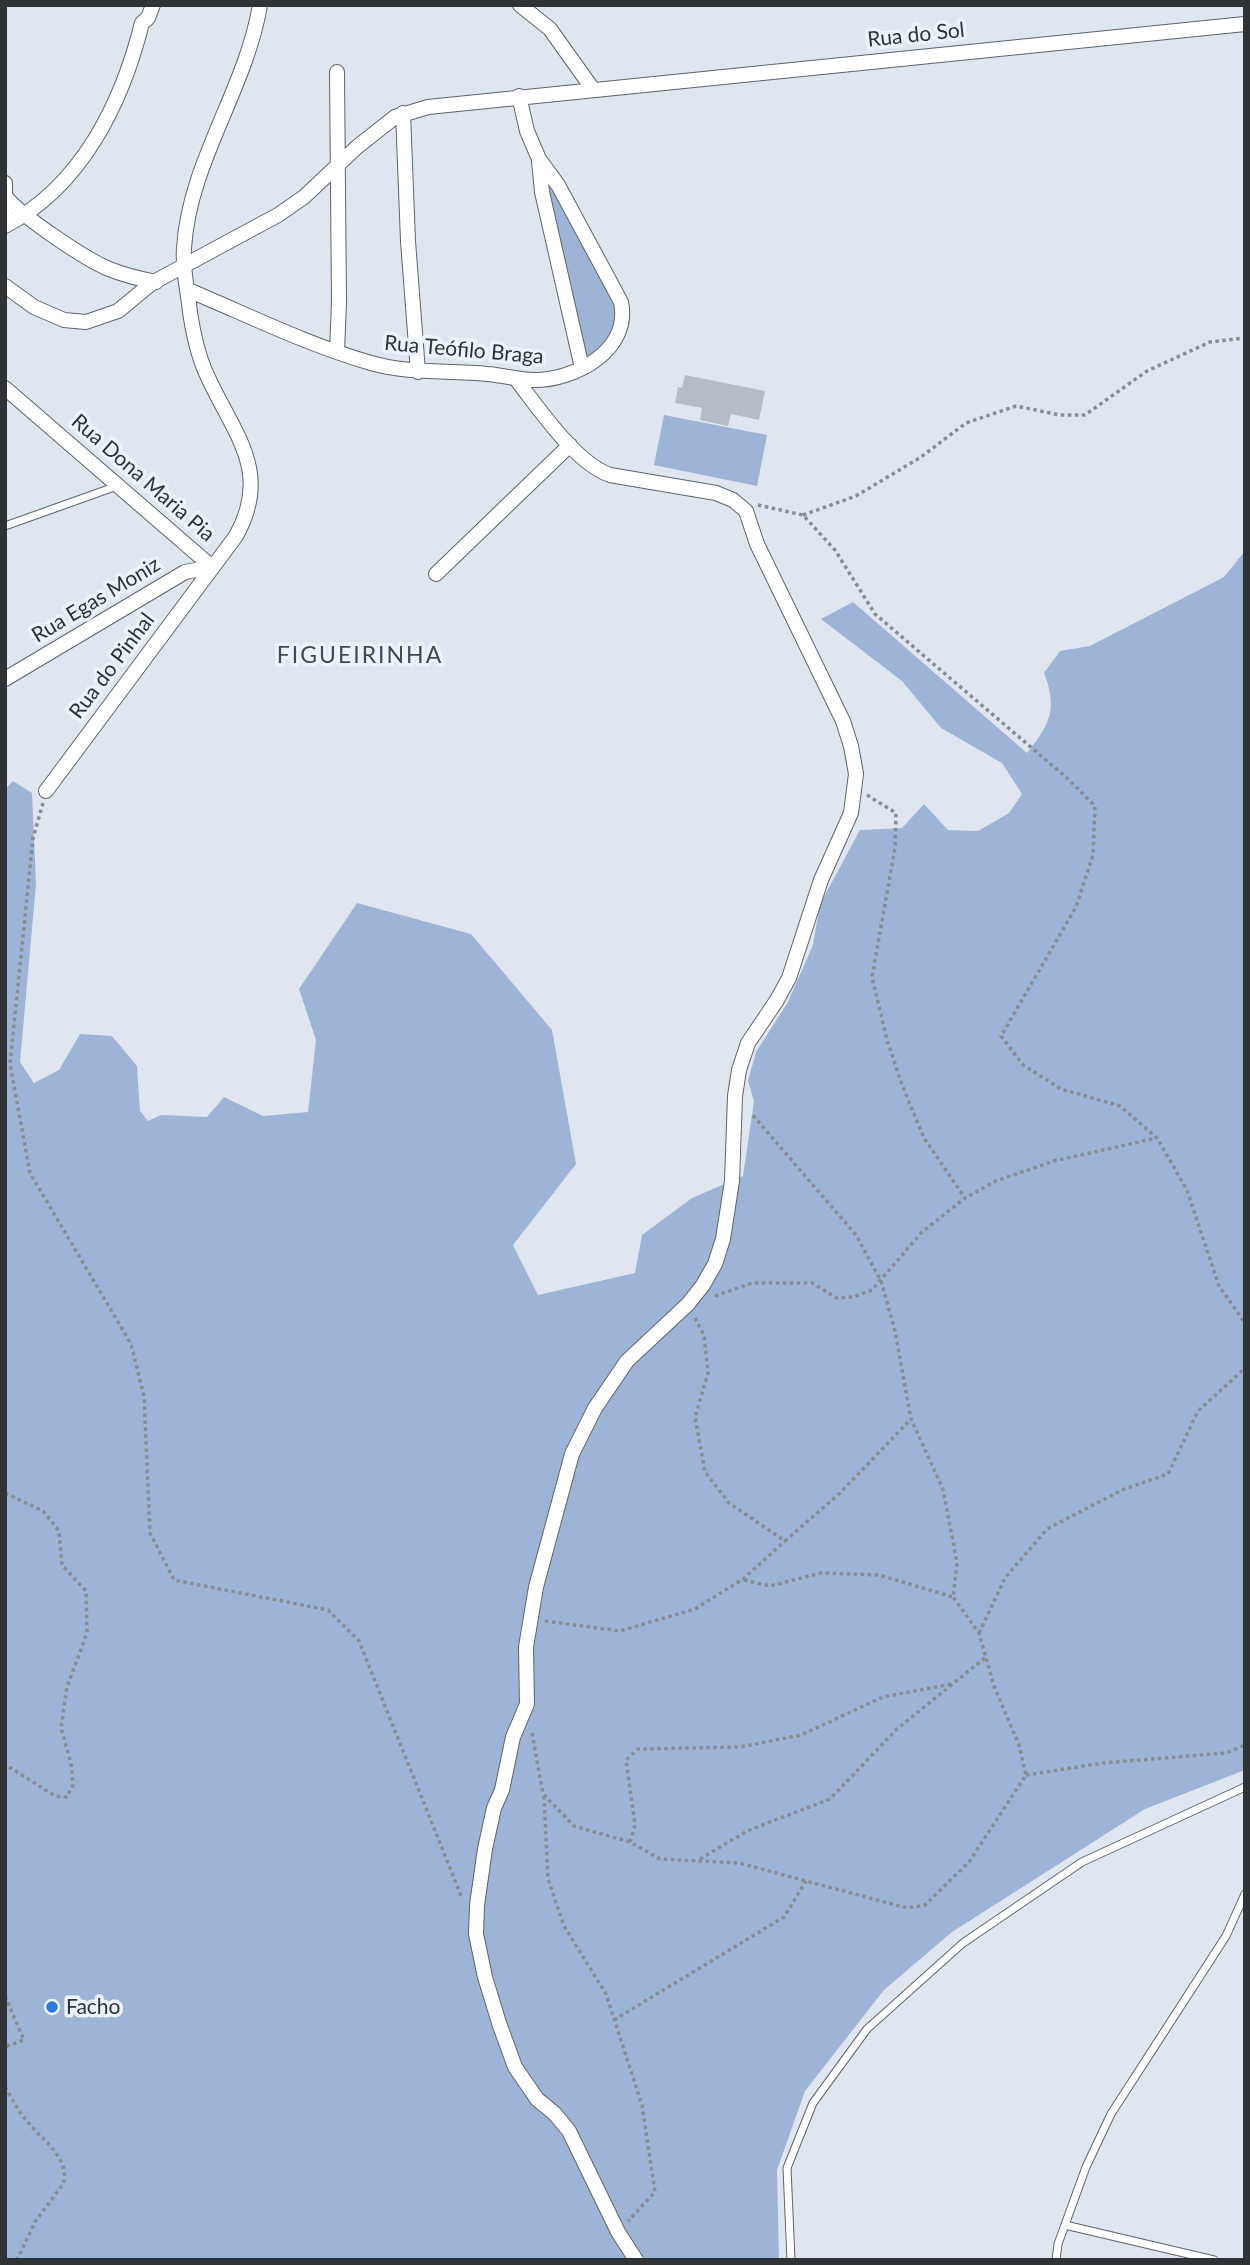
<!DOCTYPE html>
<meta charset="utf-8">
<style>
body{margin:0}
#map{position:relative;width:1250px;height:2265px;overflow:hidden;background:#dfe6ef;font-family:Lato,sans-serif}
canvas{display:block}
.frame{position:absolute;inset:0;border:7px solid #303336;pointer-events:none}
</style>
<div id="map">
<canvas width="1250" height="2265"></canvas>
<div class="frame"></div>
</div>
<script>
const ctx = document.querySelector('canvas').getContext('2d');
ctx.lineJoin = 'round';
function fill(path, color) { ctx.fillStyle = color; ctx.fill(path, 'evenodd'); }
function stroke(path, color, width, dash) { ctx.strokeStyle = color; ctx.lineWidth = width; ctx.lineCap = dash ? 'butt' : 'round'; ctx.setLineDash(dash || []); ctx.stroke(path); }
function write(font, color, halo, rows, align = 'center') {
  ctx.font = font + ' Lato,sans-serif'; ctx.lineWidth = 7; ctx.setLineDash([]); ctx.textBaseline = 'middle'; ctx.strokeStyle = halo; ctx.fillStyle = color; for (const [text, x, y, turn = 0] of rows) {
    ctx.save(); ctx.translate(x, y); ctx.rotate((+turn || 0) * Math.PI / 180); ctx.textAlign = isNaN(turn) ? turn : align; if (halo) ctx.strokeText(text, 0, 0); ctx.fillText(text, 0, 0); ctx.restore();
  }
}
fill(new Path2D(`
 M 539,159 L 623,319 L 582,368 Z
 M 664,415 L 767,435 L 757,486 L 654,465 Z
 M 1245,551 L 1245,1770 L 1145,1809 L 952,1932 L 884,1990 L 805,2091 L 777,2170 L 779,2260 L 5,2260 L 5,789 L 13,781 L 32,793 L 36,884 L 20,1062 L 34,1083 L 59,1070 L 80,1034 L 112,1036 L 137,1066 L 140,1111 L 148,1121 L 161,1115 L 207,1117 L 224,1097 L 263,1116 L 308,1112 L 316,1040 L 299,989 L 357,903 L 471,934 L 552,1030 L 576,1164 L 513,1245 L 538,1295 L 635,1273 L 642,1235 L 692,1198 L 743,1176 L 754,1101 L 748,1081 L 756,1052 L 788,1002 L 813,945 L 820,904 L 860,830 L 902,828 L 924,804 L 948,830 L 978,831 L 1009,813 L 1022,794 L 1002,763 L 941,728 L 902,681 L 821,619 L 853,602 L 1027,753 C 1050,724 1058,709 1044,673 L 1060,651 L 1090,646 L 1224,577 Z`), '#9db4d6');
fill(new Path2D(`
 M 685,375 L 765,391 L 759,420 L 731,414 L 728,426 L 700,420 L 702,408 L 675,403 L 678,387 L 682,388 Z`), '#b6bcc6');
const service = new Path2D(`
 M 5,526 L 117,486
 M 1065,2225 L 1214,2260
 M 791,2260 L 787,2168 L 813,2103 L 867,2029 L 963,1943 L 1082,1862 L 1245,1787
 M 1056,2260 L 1058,2244 L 1086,2167 L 1111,2114 L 1226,1936 L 1245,1894`);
const minor = new Path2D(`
 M 520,5 L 550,29 L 592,88
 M 403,113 L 408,241 L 418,372
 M 539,161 L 542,192 L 582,368
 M 5,183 L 5,216
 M 6,197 C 21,216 85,259 109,269 C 124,275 140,279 156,282
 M 5,226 C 82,186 122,103 142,23 L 148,18 L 153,5
 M 5,286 L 34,307 L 64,320 L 86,322 L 118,311 L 152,283 L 278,215 L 304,197 L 357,147 L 395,117 L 428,107 L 1245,24
 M 188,290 C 248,315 308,345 371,363 C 409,374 447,370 487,374 C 503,375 518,380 534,380 C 576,380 631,350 621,302 L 558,185 L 539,159 L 527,131 L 519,96
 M 337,352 L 339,302 L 337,72
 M 515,378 C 538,407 575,463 610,475 L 716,493 L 733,500 L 746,511 L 757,544 L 843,721 L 851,746 L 856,774 L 851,813 L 821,880 L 789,978 L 777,1000 L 748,1043 L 739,1070 L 735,1096 L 732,1181 L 723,1239 L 715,1264 L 703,1285 L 688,1304 L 627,1361 L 595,1408 L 572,1454 L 536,1587 L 526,1647 L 527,1704 L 513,1737 L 502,1790 L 494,1808 L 485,1849 L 477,1905 L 476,1934 L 485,1977 L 499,2023 L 515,2067 L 537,2099 L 555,2114 L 569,2131 L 618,2232 L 636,2260
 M 5,388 L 212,567
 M 436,574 L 570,445
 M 5,679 L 185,572 L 212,567
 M 46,791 L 236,536 C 273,470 232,432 206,373 C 198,355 193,332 190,312 C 188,291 182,269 184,248 C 189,163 246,89 260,5`);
stroke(service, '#5e646c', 9);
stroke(minor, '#5e646c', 16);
stroke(new Path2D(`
 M 758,505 L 803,515 L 835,550 L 875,614 L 1067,778 L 1095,806 L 1093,855 L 1076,907 L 1001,1036 L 1023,1065 L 1061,1089 L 1120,1106 L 1157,1138 L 1187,1190 L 1219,1286 L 1245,1323
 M 803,515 L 856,496 L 921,457 L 966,423 L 1016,406 L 1060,415 L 1085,415 L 1147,371 L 1210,342 L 1245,338
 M 867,795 L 896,813 L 895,848 L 872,977 L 887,1040 L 902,1085 L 924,1138 L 965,1198
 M 43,803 L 33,838 L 10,1064 L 30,1173 L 131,1344 L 144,1396 L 150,1533 L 174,1580 L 328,1610 L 359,1641 L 462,1898
 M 715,1296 L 752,1283 L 812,1283 L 837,1298 L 853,1297 L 872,1290 L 922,1232 L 965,1198 L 996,1181 L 1054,1161 L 1157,1138
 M 695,1318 L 704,1335 L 708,1373 L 695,1417 L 705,1472 L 729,1503 L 785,1541 L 840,1493 L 911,1419
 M 5,1493 L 43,1511 L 59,1531 L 62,1565 L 86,1591 L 87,1633 L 67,1687 L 61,1728 L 71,1763 L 73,1785 L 67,1797 L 55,1796 L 11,1768 L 5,1768
 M 744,1580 L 770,1586 L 821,1573 L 879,1575 L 953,1597
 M 545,1621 L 620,1631 L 695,1609 L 743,1579 L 785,1541
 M 979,1633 L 1005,1578 L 1047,1529 L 1122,1490 L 1168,1474 L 1198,1411 L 1245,1368
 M 532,1733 L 543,1794 L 574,1826 L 630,1842 L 660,1859 L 739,1863 L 907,1908 L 925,1905 L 969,1862 L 1026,1775 L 1019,1745 L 994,1686 L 979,1633 L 953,1597 L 957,1563 L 943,1489 L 911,1419 L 895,1331 L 881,1281 L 856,1235 L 751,1113
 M 1026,1775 L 1103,1763 L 1226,1753 L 1245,1745
 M 544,1796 L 548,1879 L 564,1926 L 606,1994 L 642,2105 L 655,2192 L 628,2221
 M 630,1842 L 635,1825 L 626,1760 L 638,1749 L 740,1747 L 801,1735 L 883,1697 L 952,1684
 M 700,1859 L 747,1831 L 830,1799 L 897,1729 L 986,1657
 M 5,1996 L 24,2040 L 5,2047
 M 614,2020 L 784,1917 L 806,1881
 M 5,2087 C 12,2098 18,2111 26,2120 C 39,2137 72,2159 63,2184 L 35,2222 L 17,2260`), '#878c92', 3.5, [3.5, 3.5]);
stroke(service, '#fff', 7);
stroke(minor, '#fff', 14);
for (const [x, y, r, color] of [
 [52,2007,7,"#2979e4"]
]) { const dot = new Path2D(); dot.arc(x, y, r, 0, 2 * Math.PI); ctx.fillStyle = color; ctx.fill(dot); stroke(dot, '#ecf3fd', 2.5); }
write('21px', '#303336', '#ecf3fd', [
 ["Rua do Sol",916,35,-6],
 ["Rua Teófilo Braga",464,350,5],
 ["Rua Dona Maria Pia",143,478,41],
 ["Rua Egas Moniz",96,600,-31],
 ["Rua do Pinhal",112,666,-53]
]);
write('21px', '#303336', '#ecf3fd', [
 ["Facho",66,2007]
], 'left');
ctx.letterSpacing = '2px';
write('23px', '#434951', '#ecf3fd', [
 ["FIGUEIRINHA",360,656]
]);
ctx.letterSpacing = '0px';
</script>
